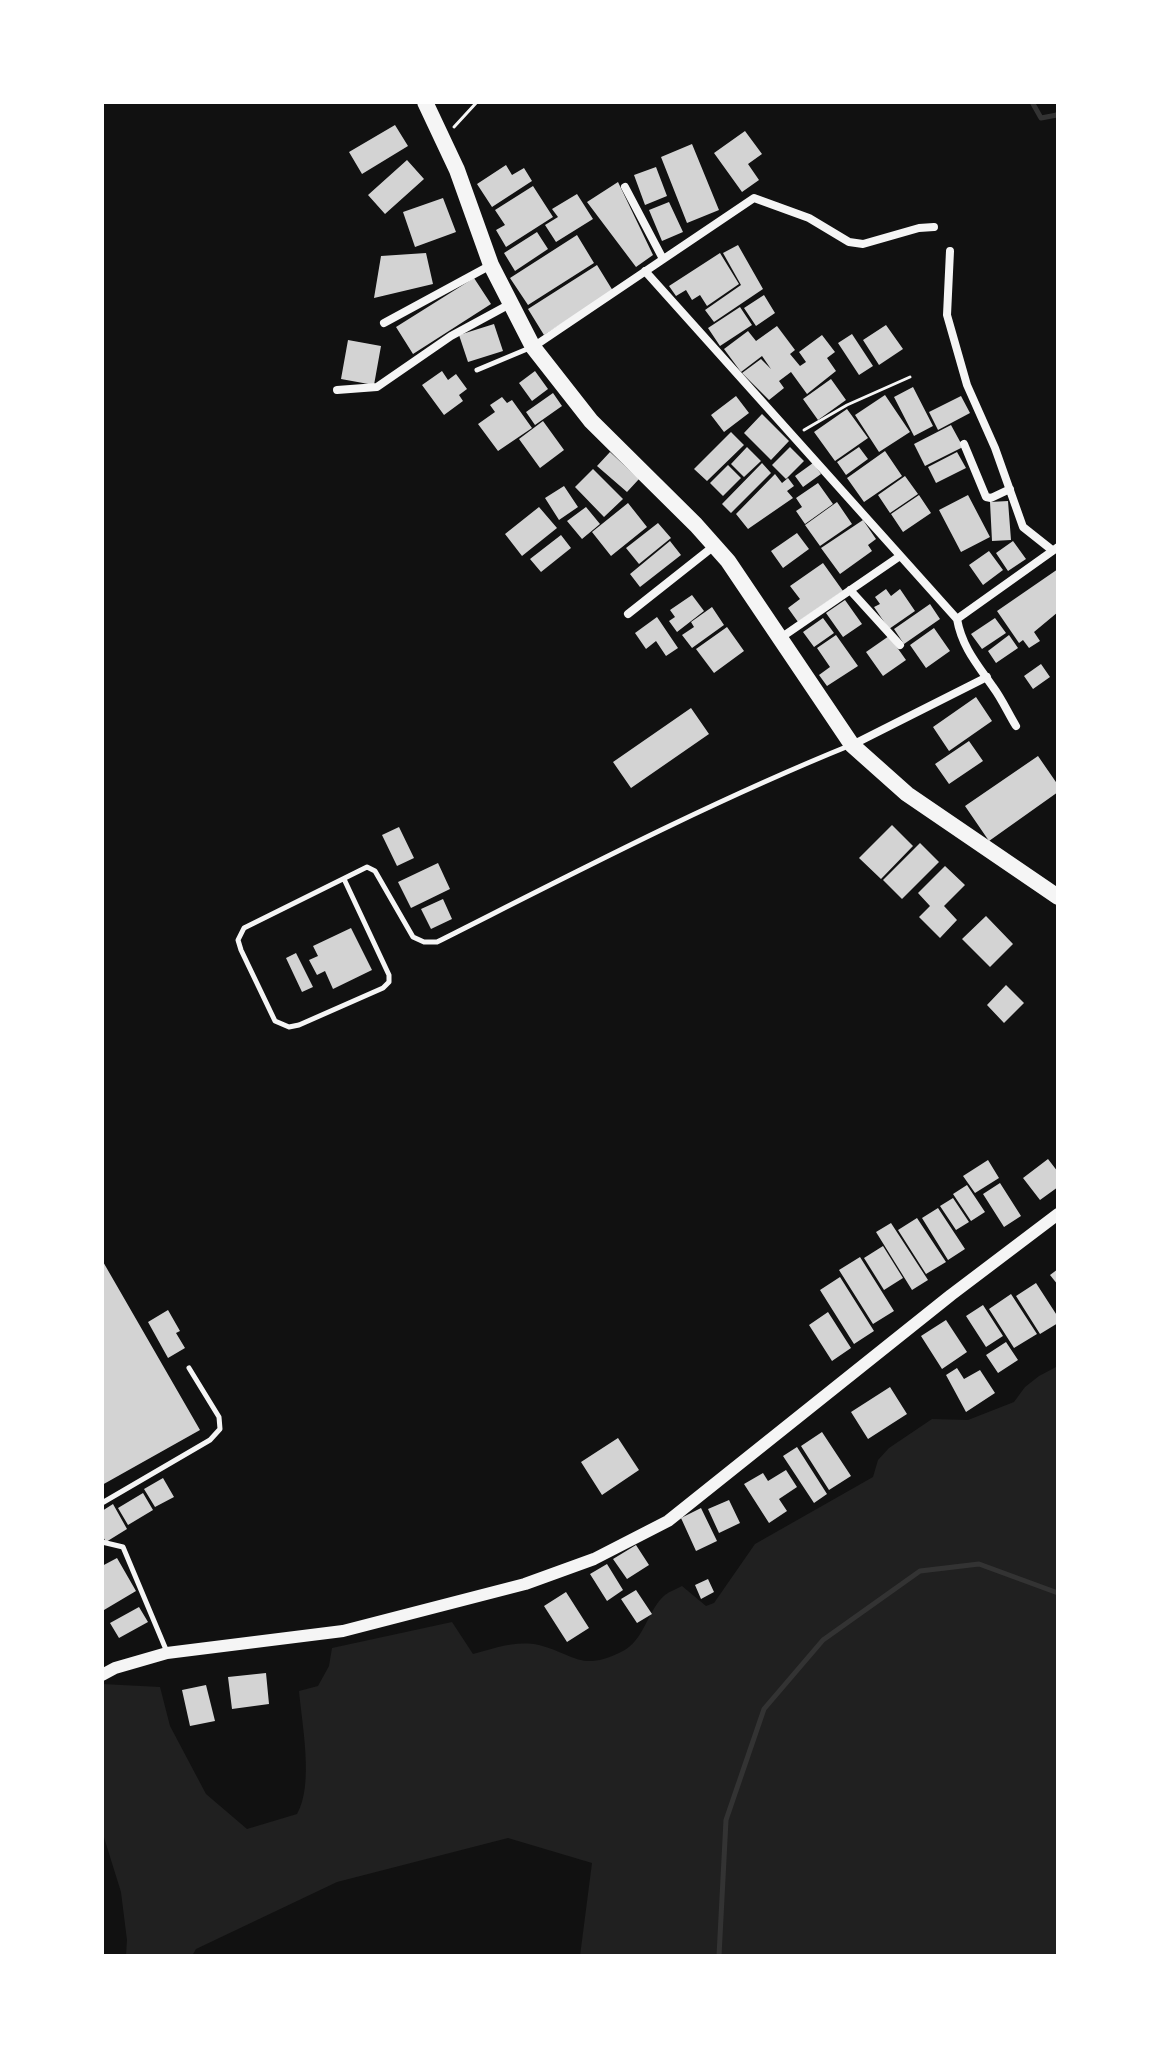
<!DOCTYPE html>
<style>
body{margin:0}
#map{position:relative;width:1160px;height:2058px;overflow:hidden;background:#111;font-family:"IBM Plex Sans",sans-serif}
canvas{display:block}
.frame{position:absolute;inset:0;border:104px solid #fff;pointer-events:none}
</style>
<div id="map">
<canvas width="1160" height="2058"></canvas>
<div class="frame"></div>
</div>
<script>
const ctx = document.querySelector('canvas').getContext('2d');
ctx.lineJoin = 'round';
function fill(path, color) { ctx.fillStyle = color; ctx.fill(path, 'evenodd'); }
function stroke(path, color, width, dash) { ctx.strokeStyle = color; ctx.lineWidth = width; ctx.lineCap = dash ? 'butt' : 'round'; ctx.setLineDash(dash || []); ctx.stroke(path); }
fill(new Path2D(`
 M 1058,1366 L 1058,1956 L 580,1956 L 592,1863 L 508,1838 L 337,1882 L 196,1949 L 192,1956 L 126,1956 L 127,1940 L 121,1892 L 102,1831 L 102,1684 L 160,1687 L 170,1726 L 206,1794 L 247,1829 L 297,1814 C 314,1785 302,1725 299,1691 L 318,1686 L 329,1666 L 332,1648 L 452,1622 L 473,1654 C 495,1648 516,1640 539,1645 C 574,1654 581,1672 621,1652 C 645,1641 647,1610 665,1595 C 670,1591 677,1589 682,1586 L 706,1606 L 714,1603 L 755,1544 L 873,1477 L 878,1460 L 889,1448 L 932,1419 L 968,1420 L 1014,1402 L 1025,1387 L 1039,1376 Z`), '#202020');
stroke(new Path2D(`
 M 1032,102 L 1041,118 L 1057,115 L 1058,113
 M 719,1956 L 726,1820 L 764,1709 L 823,1640 L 920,1571 L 979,1564 L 1058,1593`), '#333', 5);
fill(new Path2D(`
 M 395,125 L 408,146 L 362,174 L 349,152 Z
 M 745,131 L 762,154 L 748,164 L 759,180 L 742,192 L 714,153 Z
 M 692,144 L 719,210 L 687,223 L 661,157 Z
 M 407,160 L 424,179 L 385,214 L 368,195 Z
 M 506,165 L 512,175 L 524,168 L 532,181 L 492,207 L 477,184 Z
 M 656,167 L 667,196 L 645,205 L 634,175 Z
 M 618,182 L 653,255 L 636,267 L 587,202 Z
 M 533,186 L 553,217 L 506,247 L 496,230 L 505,225 L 495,210 Z
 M 577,194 L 593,219 L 556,242 L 545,225 L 558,217 L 552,209 Z
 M 443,198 L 456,232 L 415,247 L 403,212 Z
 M 669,202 L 683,232 L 662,241 L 649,210 Z
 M 537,232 L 548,249 L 515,271 L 504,253 Z
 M 577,235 L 594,263 L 528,305 L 510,278 Z
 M 738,245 L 763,289 L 714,322 L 705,310 L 741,285 L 723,253 Z
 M 426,253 L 433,284 L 374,298 L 381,256 Z
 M 720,253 L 739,284 L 707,306 L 700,295 L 692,300 L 686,290 L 676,296 L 669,286 Z
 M 597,265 L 613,291 L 544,335 L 528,309 Z
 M 474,278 L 491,304 L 413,354 L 396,327 Z
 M 764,295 L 775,313 L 756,326 L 744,308 Z
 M 740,307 L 752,325 L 720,346 L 708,328 Z
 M 494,324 L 503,351 L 468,362 L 459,335 Z
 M 886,325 L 903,349 L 879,365 L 863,340 Z
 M 777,326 L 795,350 L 790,354 L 800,366 L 806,362 L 799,352 L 822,335 L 835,352 L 827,358 L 836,371 L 807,394 L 791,372 L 779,381 L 784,388 L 769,400 L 742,373 L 761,359 L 771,369 L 762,356 L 741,372 L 724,349 L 748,331 L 756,341 Z
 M 852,334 L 873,366 L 859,375 L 838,343 Z
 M 348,340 L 381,346 L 374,385 L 341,379 Z
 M 442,371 L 448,380 L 456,374 L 467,389 L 459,395 L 463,401 L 444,415 L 422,385 Z
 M 535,371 L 548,389 L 532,401 L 519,383 Z
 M 831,379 L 846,400 L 818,420 L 803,399 Z
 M 913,387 L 933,426 L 914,436 L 894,397 Z
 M 553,393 L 562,406 L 535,425 L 526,412 Z
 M 885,395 L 910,432 L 879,452 L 855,415 Z
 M 736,396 L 749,413 L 724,432 L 711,415 Z
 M 961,396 L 970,413 L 938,430 L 929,412 Z
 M 502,397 L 507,403 L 512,400 L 532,428 L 498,451 L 478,424 L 495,412 L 490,405 Z
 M 847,409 L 868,438 L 835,461 L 814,432 Z
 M 762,414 L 789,441 L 771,460 L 744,433 Z
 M 543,421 L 564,450 L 540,468 L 519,439 Z
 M 951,425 L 963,447 L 925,466 L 914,444 Z
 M 731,432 L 744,445 L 707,481 L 694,469 Z
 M 747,447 L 761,461 L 744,477 L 731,464 Z
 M 790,447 L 804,461 L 786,479 L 772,465 Z
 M 859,447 L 868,459 L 846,475 L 837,462 Z
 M 885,451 L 902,476 L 864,502 L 847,478 Z
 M 610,452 L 639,479 L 627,492 L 597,466 Z
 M 957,452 L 966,468 L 936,483 L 928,467 Z
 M 762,463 L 771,473 L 731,513 L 722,504 Z
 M 813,463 L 821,474 L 803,487 L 795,476 Z
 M 728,465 L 741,478 L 723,496 L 710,483 Z
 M 593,469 L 623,499 L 604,517 L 575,487 Z
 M 775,474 L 782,483 L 788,478 L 794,486 L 787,491 L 793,498 L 748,529 L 736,514 Z
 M 905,476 L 918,494 L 890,513 L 878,495 Z
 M 818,483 L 833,504 L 805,524 L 796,511 L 802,507 L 796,498 Z
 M 564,486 L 578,507 L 559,520 L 545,498 Z
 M 919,495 L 931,513 L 903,532 L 891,514 Z
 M 968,495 L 990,537 L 961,552 L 939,510 Z
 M 1008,501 L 1011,540 L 992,541 L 990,502 Z
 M 837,502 L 852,524 L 820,546 L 805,525 Z
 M 628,503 L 647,527 L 611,556 L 592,532 Z
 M 539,507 L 557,528 L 522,556 L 505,534 Z
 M 586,507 L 600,524 L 582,539 L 567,521 Z
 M 863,520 L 876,539 L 868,545 L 872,551 L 840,574 L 821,548 Z
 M 658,523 L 671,538 L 639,564 L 626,548 Z
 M 797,533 L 809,549 L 783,568 L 771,551 Z
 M 561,535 L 571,548 L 541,572 L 530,559 Z
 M 670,541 L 681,555 L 640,587 L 630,574 Z
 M 1013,541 L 1026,559 L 1008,571 L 996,553 Z
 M 989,551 L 1003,570 L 983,585 L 969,565 Z
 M 823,563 L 843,591 L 798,622 L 788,608 L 800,599 L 790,586 Z
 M 1058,569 L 1058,612 L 1034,632 L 1040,641 L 1029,648 L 1023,640 L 1019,643 L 997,611 Z
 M 886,589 L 891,596 L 900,589 L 915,611 L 889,629 L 874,607 L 880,604 L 875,597 Z
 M 692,595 L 704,611 L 677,632 L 669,621 L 675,617 L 670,610 Z
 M 845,600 L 862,624 L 843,637 L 826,613 Z
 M 930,604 L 940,619 L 904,644 L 894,629 Z
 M 712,607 L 724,625 L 692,648 L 682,635 L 694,627 L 691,622 Z
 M 657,617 L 678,648 L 666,656 L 656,641 L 646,649 L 635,633 Z
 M 823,618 L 834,633 L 814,647 L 803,632 Z
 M 995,618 L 1006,633 L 982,649 L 971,634 Z
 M 727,627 L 744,651 L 714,673 L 696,649 Z
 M 934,628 L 950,651 L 926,668 L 910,645 Z
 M 836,635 L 858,666 L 827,686 L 819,675 L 830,667 L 817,648 Z
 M 1009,635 L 1018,648 L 996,663 L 988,651 Z
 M 889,636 L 906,660 L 883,676 L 866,652 Z
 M 1041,664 L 1050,677 L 1033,689 L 1024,676 Z
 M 976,697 L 992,721 L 949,751 L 933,727 Z
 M 691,708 L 709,734 L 631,788 L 613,762 Z
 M 969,741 L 983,761 L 949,784 L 935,764 Z
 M 1038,756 L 1058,785 L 1058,792 L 989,841 L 965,806 Z
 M 892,825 L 913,846 L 881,879 L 859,858 Z
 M 399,827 L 414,858 L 397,866 L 382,835 Z
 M 920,843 L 939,862 L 902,899 L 883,880 Z
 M 438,863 L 450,889 L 411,908 L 398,882 Z
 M 945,866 L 965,885 L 944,906 L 957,920 L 940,938 L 919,917 L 930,906 L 918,893 Z
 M 443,899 L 452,919 L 431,929 L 421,909 Z
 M 986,916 L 1013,944 L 990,967 L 962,939 Z
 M 351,928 L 372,970 L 333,989 L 325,971 L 317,975 L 309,960 L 318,956 L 313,946 Z
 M 296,953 L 313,987 L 302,992 L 286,958 Z
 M 1006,985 L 1024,1003 L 1004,1023 L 987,1005 Z
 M 1048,1159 L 1058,1172 L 1058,1187 L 1040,1200 L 1023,1178 Z
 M 988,1160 L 999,1178 L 975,1193 L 963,1176 Z
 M 1000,1183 L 1021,1216 L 1004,1227 L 983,1194 Z
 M 967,1185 L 985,1212 L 971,1221 L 953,1194 Z
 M 953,1198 L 969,1222 L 956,1230 L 940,1206 Z
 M 938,1208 L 965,1249 L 948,1260 L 922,1218 Z
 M 917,1218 L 946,1262 L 926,1274 L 898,1230 Z
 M 891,1223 L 928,1280 L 912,1290 L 876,1232 Z
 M 883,1246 L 903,1278 L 884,1290 L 864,1258 Z
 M 860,1257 L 894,1311 L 873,1324 L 839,1270 Z
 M 102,1260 L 200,1430 L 102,1485 Z
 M 1058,1269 L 1058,1285 L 1050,1275 Z
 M 840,1277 L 874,1331 L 854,1344 L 820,1290 Z
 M 1036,1283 L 1058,1317 L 1058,1323 L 1040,1334 L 1016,1296 Z
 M 1011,1294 L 1037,1334 L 1014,1348 L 989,1309 Z
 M 983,1305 L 1003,1336 L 986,1347 L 966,1316 Z
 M 168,1310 L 180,1331 L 176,1333 L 185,1348 L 168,1358 L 148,1322 Z
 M 828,1312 L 851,1348 L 832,1361 L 809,1325 Z
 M 946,1320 L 967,1352 L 942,1369 L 921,1336 Z
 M 1006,1342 L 1018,1360 L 998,1373 L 986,1355 Z
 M 957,1368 L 964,1379 L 980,1370 L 995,1393 L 966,1412 L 946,1375 Z
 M 890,1387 L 907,1414 L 868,1439 L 851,1412 Z
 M 822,1432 L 851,1476 L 829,1490 L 801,1446 Z
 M 618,1438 L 639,1470 L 602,1495 L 581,1462 Z
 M 797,1447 L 827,1494 L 814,1503 L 783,1456 Z
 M 786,1470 L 797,1487 L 779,1499 L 787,1511 L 769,1523 L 744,1484 L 763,1473 L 768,1481 Z
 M 163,1478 L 174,1497 L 155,1507 L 144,1489 Z
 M 143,1493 L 153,1510 L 128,1525 L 118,1508 Z
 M 729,1500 L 740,1523 L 719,1533 L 708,1509 Z
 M 113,1504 L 127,1529 L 106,1542 L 102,1535 L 102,1511 Z
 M 701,1508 L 717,1541 L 696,1551 L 681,1518 Z
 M 636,1545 L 649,1565 L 627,1579 L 613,1559 Z
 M 117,1558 L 136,1591 L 104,1610 L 102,1606 L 102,1566 Z
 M 607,1564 L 623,1590 L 607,1601 L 590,1574 Z
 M 708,1579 L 714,1592 L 701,1599 L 695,1585 Z
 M 636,1590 L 652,1614 L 637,1623 L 621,1599 Z
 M 566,1592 L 589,1628 L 567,1642 L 544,1606 Z
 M 139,1607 L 148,1622 L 119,1638 L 110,1623 Z
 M 266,1673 L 269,1704 L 232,1709 L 228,1677 Z
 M 206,1685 L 215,1721 L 190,1726 L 182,1690 Z`), '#d3d3d3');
stroke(new Path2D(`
 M 454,127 L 477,102
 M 804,430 L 847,405 L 910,377`), '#f5f5f5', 3);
stroke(new Path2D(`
 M 477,370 L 532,347
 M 344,879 L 389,975 L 389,982 L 383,988 L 299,1025 L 289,1027 L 275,1021 L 241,950 L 238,940 L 244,928 L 367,867 L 375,871 L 413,937 L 424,942 L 437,942 C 574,873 708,803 851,745
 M 102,1503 L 210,1440 L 220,1429 L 219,1417 L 189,1368
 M 102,1542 L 123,1547 L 167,1652`), '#f5f5f5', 5);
stroke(new Path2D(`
 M 625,187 L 663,259
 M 950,251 L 947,315 L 967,385 L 995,448 L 1023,527 L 1052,550
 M 645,271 L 957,619
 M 384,323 L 491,265
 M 533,347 L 754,198 L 809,218 L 849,242 L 863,244 L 919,228 L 934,227
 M 337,390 L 377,387 L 451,336 L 510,304
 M 964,444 L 986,497 L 991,498 L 1010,489
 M 850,590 L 900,645
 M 628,614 L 714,546
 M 957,619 L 1058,547
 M 957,619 C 962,647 977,664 993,687 C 1002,699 1008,713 1016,726
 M 779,639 L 900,556
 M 852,745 L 987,677`), '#f5f5f5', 8);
stroke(new Path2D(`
 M 102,1675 L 115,1668 L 167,1653 L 343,1631 L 525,1584 L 594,1559 L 668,1521 L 951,1295 L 1058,1214`), '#f5f5f5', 12);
stroke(new Path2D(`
 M 425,102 L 457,170 L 491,265 L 533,347 L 591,421 L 696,525 L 728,561 L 852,745 L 907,794 L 1058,897`), '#f5f5f5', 16);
</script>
